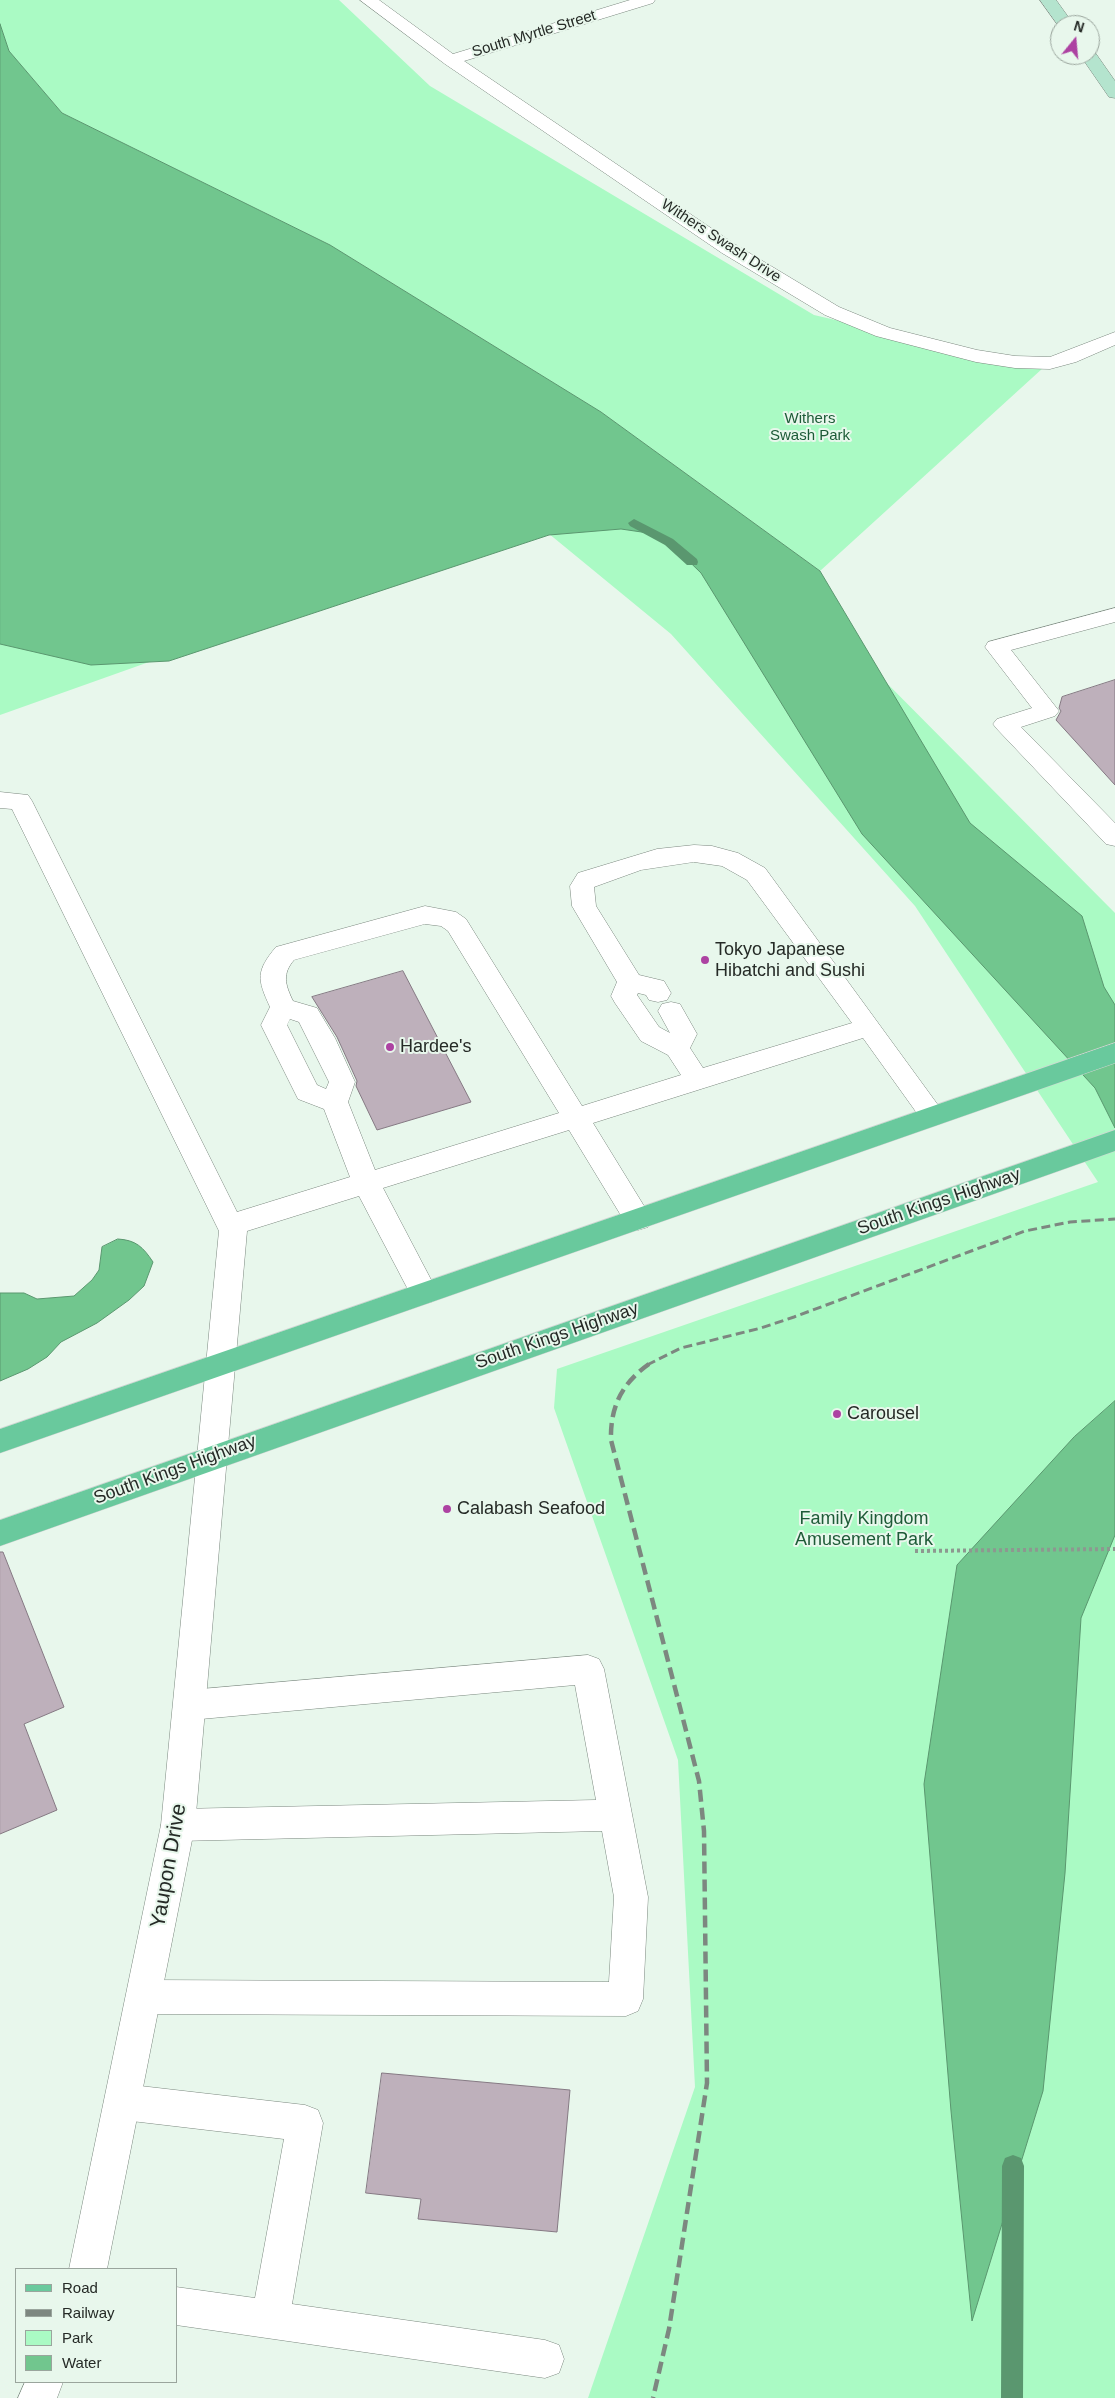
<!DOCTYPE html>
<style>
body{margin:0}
#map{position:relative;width:1115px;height:2398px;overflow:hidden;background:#e8f7ec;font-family:Arial,sans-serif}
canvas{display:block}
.legend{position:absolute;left:15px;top:2268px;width:162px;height:115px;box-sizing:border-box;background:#e8f7ec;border:1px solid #9aa59d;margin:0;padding:6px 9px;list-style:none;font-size:15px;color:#252a26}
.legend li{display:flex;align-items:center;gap:10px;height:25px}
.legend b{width:25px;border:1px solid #9aa59d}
.north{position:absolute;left:1050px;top:15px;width:50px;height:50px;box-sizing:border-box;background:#e8f7ec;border:1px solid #9aa59d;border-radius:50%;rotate:17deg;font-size:14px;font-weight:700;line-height:20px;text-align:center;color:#252a26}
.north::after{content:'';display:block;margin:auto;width:18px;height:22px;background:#ad42a2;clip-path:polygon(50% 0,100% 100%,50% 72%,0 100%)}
</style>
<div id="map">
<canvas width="1115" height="2398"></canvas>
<ul class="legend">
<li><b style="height:6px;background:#69c99d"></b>Road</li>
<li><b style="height:6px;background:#7d8780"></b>Railway</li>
<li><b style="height:14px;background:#aafac4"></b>Park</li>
<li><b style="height:14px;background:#71c68e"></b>Water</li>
</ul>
<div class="north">N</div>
</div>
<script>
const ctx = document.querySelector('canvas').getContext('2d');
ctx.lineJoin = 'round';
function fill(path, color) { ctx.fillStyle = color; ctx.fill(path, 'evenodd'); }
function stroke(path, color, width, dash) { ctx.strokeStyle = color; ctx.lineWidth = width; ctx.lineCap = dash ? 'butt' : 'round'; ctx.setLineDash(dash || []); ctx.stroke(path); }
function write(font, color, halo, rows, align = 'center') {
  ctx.font = font + ' Arial,sans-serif'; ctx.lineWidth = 4; ctx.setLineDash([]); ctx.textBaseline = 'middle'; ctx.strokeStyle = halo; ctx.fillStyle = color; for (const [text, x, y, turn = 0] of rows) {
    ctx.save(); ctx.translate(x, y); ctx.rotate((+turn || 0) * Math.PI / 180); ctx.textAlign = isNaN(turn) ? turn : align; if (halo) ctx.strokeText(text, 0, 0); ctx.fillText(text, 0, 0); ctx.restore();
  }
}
fill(new Path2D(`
 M 0,0 L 339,0 L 430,86 L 814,315 L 1043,368 L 820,571 L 601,412 L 330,245 L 62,113 L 9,51 L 0,24 Z
 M 0,61 L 95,155 L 843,639 L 1115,913 L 1115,2398 L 588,2398 L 695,2087 L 678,1760 L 554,1408 L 557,1369 L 1098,1182 L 915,906 L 671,634 L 537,524 L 0,715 Z`), '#aafac4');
const water = new Path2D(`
 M 0,24 L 9,51 L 62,113 L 330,245 L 601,412 L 820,571 L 970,823 L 1082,916 L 1104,987 L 1115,1005 L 1115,1128 L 1095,1088 L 862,834 L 701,573 L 662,535 L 621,529 L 549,535 L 169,661 L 91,665 L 0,644 Z
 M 118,1239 C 136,1240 143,1247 153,1262 L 144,1286 L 129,1300 L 97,1323 L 61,1342 L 47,1357 L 28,1369 L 0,1381 L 0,1293 L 24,1293 L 37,1299 L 74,1296 L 92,1280 L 99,1270 L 102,1247 Z
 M 1115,1401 L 1115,1535 L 1081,1618 L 1065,1873 L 1043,2091 L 972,2321 L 951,2111 L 924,1784 L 957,1565 L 1074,1437 Z`);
fill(water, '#71c68e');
stroke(water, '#5a976f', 1);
fill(new Path2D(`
 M 634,519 L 673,539 L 697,559 L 698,562 L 697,565 L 687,565 L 665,545 L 630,526 L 628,523 Z
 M 1013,2155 L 1021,2158 L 1024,2166 L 1023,2398 L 1001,2398 L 1002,2166 L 1005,2158 Z`), '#5a976f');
const building = new Path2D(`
 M 1115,680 L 1115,785 L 1056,720 L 1061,711 L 1059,708 L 1062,697 Z
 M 403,971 L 471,1102 L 377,1130 L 356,1086 L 357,1081 L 337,1037 L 312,997 Z
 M 0,1552 L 3,1552 L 64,1707 L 24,1724 L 57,1810 L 0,1834 Z
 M 382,2073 L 570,2090 L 557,2232 L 418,2219 L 421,2199 L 366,2193 Z`);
fill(building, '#beb0bb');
stroke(building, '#857983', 1);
const lane = new Path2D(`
 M 1115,608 L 1115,622 L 1011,650 L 1059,711 L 1055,716 L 1021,727 L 1115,823 L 1115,846 L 1106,844 L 997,729 L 993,724 L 997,719 L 1032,708 L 985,647 L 988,642 Z
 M 0,792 L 28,795 L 32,801 L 237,1212 L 350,1177 L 324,1109 L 298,1099 L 261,1025 L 270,1007 C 257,979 256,971 276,947 L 425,906 L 456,912 L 466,919 L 582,1106 L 681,1075 L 668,1055 L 641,1041 L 615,1003 L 611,996 L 617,982 L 572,906 L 570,886 L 578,873 L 657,849 L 694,845 L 712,846 L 738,853 L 765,868 L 946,1116 L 942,1123 L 933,1126 L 924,1123 L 863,1038 L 593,1123 L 652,1219 L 648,1227 L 638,1230 L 628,1227 L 569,1130 L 383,1188 L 438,1293 L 434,1301 L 424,1304 L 414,1301 L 359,1196 L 247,1231 L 227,1457 L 223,1466 L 212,1470 L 201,1466 L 197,1457 L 219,1231 L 12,809 L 0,808 ZM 694,862 L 722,866 L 747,880 L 852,1023 L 703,1068 L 690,1048 L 697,1034 L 680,1004 L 671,1002 L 662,1004 L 658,1011 L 670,1033 L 659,1027 L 637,995 L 638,993 L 646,995 L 649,1000 L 658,1002 L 667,1000 L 671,993 L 664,981 L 639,975 L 596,906 L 594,887 L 641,870 ZM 425,924 L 441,926 L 448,931 L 559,1113 L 375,1170 L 348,1102 L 355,1082 L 335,1038 L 317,1008 L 293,1001 C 285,984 282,974 294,960 ZM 290,1019 L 299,1022 L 329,1082 L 326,1089 L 317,1085 L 287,1025 Z
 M 588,1655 L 599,1659 L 604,1669 L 648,1897 L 643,1999 L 638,2011 L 626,2016 L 144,2014 L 132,2009 L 127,1997 L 132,1985 L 144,1980 L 609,1982 L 614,1897 L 602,1831 L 178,1841 L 166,1836 L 161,1825 L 166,1814 L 178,1809 L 596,1800 L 575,1685 L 190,1720 L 179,1715 L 174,1705 L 179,1695 L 190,1690 Z
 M 123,2084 L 305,2105 L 318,2110 L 323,2123 L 292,2304 L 545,2340 L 559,2345 L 564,2359 L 559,2373 L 545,2378 L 176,2325 L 176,2287 L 255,2298 L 284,2139 L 123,2120 L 110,2115 L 105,2102 L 110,2089 Z`);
const street = new Path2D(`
 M 360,0 L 379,0 L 453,54 L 630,0 L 655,0 L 653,3 L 464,61 L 736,245 L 839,307 L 890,328 L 977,350 L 1015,356 L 1050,357 L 1115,332 L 1115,345 L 1076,362 L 1050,369 L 1015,368 L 976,362 L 876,336 L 825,315 L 722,253 L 445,64 Z
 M 212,1444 L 223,1448 L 227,1457 L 195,1825 L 107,2269 L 69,2269 L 161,1825 L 197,1457 L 201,1448 Z
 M 25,2382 L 63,2382 L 57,2398 L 18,2398 Z`);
const secondary = new Path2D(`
 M 1040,0 L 1056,0 L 1074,25 L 1060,25 L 1060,28 Z
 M 1090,50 L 1094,51 L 1115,81 L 1115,98 L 1109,97 L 1080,55 L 1090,55 Z`);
const primary = new Path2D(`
 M 1115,1043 L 1115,1063 L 0,1453 L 0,1429 Z
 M 1115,1130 L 1115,1151 L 0,1546 L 0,1520 Z`);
stroke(lane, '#7b887f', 1);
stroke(street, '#7b887f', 1);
stroke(secondary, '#7b887f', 1);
stroke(primary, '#d3d4d4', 1);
stroke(new Path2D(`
 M 915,1551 L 1115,1549`), '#8d9890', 4, [3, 3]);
fill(lane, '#fff');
fill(street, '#fff');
fill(secondary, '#b4e4ce');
fill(primary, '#69c99d');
stroke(new Path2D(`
 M 647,1365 L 681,1348 L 761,1328 L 794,1317 L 1025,1231 L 1070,1222 L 1115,1219`), '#7d8780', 3, [9, 4.5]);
stroke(new Path2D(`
 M 649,1364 C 622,1383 610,1407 611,1440 L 699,1781 L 704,1831 L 707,2083 L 669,2329 L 653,2398`), '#7d8780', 4.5, [12, 6]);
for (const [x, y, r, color] of [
 [705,960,5,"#ad42a2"],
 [390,1047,5,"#ad42a2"],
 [837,1414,5,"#ad42a2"],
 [447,1509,5,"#ad42a2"]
]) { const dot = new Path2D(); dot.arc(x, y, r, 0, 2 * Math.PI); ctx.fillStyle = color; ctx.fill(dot); stroke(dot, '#e8f7ec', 2); }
write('15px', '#252a26', '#e8f7ec', [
 ["South Myrtle Street",534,34,-17],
 ["Withers Swash Drive",721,241,33]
]);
write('15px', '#1d5b37', '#e8f7ec', [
 ["Withers",810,419],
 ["Swash Park",810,436]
]);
write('18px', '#252a26', '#e8f7ec', [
 ["Tokyo Japanese",715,950],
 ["Hibatchi and Sushi",715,971],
 ["Hardee's",400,1047],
 ["Carousel",847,1414],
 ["Calabash Seafood",457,1509]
], 'left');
write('18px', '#252a26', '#e8f7ec', [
 ["South Kings Highway",939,1202,-19],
 ["South Kings Highway",557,1336,-19],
 ["South Kings Highway",175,1470,-20]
]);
write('18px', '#1d5b37', '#e8f7ec', [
 ["Family Kingdom",864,1519],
 ["Amusement Park",864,1540]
]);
write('21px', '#252a26', '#e8f7ec', [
 ["Yaupon Drive",169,1866,-80]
]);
</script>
